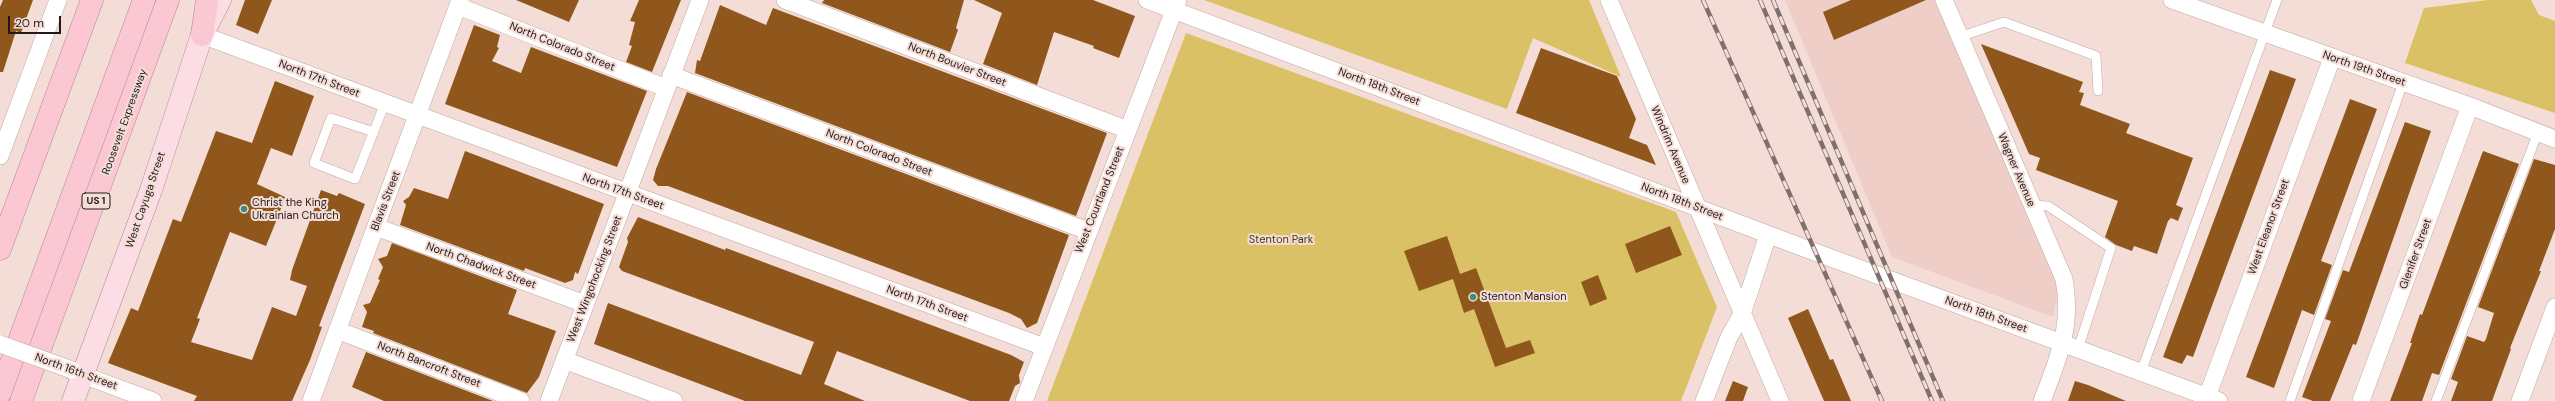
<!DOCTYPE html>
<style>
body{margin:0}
#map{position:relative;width:2555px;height:401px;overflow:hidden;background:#f4ddd7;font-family:"DM Sans",sans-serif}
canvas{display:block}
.scale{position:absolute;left:8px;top:16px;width:53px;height:18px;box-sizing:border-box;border:2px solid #221a18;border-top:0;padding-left:5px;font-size:12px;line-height:14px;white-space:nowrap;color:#221a18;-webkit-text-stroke:3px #f4ddd7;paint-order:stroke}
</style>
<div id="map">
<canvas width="2555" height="401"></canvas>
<div class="scale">20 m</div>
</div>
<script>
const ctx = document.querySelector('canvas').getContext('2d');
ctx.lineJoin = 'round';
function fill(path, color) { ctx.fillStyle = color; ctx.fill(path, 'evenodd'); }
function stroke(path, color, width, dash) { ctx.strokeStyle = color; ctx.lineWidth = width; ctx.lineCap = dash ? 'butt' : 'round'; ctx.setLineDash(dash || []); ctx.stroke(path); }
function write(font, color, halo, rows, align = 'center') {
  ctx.font = font + ' "DM Sans",sans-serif'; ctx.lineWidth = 4; ctx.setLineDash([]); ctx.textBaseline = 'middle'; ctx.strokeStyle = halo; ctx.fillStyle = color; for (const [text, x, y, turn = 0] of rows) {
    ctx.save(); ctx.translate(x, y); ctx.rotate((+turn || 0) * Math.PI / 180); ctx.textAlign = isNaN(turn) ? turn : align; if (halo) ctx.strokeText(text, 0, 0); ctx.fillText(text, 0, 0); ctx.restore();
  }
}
fill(new Path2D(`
 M 1785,0 L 1934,0 L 2060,283 L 2053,317 L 1892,257 Z`), '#eecec7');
fill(new Path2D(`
 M 1204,0 L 1589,0 L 1621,77 L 1533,38 L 1507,109 Z
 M 2488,0 L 2531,0 L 2539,15 L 2555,21 L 2555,113 L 2405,63 L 2424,8 Z
 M 1186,33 L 1676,212 L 1717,307 L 1681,401 L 1047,401 Z`), '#dbc166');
fill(new Path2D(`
 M 3,0 L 33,0 L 21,33 L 16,31 L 3,72 L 0,72 L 0,7 Z
 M 245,0 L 272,0 L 258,34 L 236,25 Z
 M 516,0 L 579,0 L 569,22 Z
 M 639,0 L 681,0 L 652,72 L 626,62 L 632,46 L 629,45 L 635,22 L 630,21 Z
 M 824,0 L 964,0 L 956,28 L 958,30 L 950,52 L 822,3 Z
 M 974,0 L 1093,0 L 1135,16 L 1119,58 L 1093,48 L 1094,46 L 1054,32 L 1037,85 L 983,64 L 1002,13 Z
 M 1851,0 L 1926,0 L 1834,40 L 1823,12 Z
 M 720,5 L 766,25 L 773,8 L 1107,133 L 1076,216 L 695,73 L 697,60 L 700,61 Z
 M 474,25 L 500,35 L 497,47 L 499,48 L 492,61 L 521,73 L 531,47 L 647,91 L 617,167 L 445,104 Z
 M 1981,44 L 2083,82 L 2079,92 L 2084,93 L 2080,105 L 2130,124 L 2126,133 L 2193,158 L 2176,205 L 2183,208 L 2178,221 L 2171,218 L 2168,221 L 2157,254 L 2134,246 L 2132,251 L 2116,245 L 2105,237 L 2118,201 L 2036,170 L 2040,158 L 2029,154 Z
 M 1541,48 L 1617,76 L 1636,119 L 1629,138 L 1647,145 L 1656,165 L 1516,113 Z
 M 2270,70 L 2296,79 L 2193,357 L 2187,355 L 2182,364 L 2163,357 Z
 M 275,81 L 314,96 L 292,156 L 271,148 L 257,184 L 285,197 L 279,214 L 266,246 L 230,232 L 197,318 L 200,319 L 191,342 L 252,360 L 272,307 L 296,316 L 307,286 L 290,280 L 292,270 L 321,190 L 337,196 L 339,193 L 365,204 L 319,326 L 322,327 L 310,360 L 292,401 L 194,401 L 197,396 L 108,363 L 131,308 L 138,311 L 173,219 L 181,222 L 216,131 L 252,143 Z
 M 687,92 L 1069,235 L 1037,323 L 1027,328 L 1021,319 L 1009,313 L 668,186 L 658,186 L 653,180 L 656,169 Z
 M 2350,99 L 2377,109 L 2321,261 L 2332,265 L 2314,315 L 2302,310 L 2274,388 L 2246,377 Z
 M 2405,122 L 2431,131 L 2356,345 L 2353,344 L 2330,401 L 2313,401 L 2302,397 L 2331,321 L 2325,319 L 2343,270 L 2349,272 Z
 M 465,151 L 604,204 L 578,274 L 575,272 L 573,280 L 565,283 L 525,268 L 524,271 L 400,225 L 406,205 L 403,201 L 409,197 L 414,188 L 448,199 Z
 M 2483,151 L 2519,164 L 2439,375 L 2432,373 L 2422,401 L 2390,401 L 2412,343 L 2410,343 L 2420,314 L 2422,315 Z
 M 2534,159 L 2555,165 L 2555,229 L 2539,271 L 2541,271 L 2510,348 L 2511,349 L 2492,401 L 2451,401 L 2458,382 L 2451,379 L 2467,336 L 2484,342 L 2486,339 L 2494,313 L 2478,307 Z
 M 638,217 L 725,250 L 726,248 L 1011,355 L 1024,362 L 1019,375 L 1020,383 L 1015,386 L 1009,401 L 970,401 L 837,351 L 824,384 L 865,401 L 745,401 L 594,344 L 608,303 L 801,375 L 814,342 L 622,271 L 619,267 L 628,242 L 627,238 Z
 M 1670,226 L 1682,255 L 1636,273 L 1625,244 Z
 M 1447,236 L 1460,274 L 1476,268 L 1506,348 L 1530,340 L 1535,353 L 1495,367 L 1474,309 L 1464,313 L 1453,279 L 1419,291 L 1404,251 Z
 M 392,243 L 517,290 L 508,314 L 556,331 L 539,377 L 527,393 L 373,333 L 374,331 L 362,327 L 367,312 L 363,305 L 370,303 L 380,280 L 378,279 L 383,267 L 378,259 L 387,256 Z
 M 1598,275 L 1607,299 L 1590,306 L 1581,282 Z
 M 1808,309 L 1830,360 L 1833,359 L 1851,401 L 1824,401 L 1788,318 Z
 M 366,352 L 493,401 L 384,401 L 352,387 Z
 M 1733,381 L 1748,387 L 1743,401 L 1725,401 Z
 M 2075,381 L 2088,385 L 2126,401 L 2068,401 Z`), '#8f571c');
const lane = new Path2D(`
 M 1959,37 L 2004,22 L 2096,56 L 2098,91
 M 374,132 L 331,118 L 314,163 L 355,179 L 385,103
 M 2031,205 L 2048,206 L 2111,248 L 2078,349
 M 2141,372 L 2277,0
 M 2290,401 L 2403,83
 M 2436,401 L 2538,132`);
const street = new Path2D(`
 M 785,0 L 1128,130
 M 1147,0 L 1804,248 L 2219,401
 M 1609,0 L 1780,401
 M 1944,0 L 2064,279 C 2073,324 2058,360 2042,401
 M 2172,0 L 2470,106 L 2555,139
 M 458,6 L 666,88
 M 202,35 L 1044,347
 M 671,75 L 1088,231
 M 0,156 L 58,0
 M 376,227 L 585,304
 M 337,330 L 521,401
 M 564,360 L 674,401
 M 72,371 L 153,401
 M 2207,397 L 2332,58
 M 311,401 L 460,0
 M 549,401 L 700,0
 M 1024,401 L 1178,0
 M 1704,401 L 1729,337 L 1742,314 L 1768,235
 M 2361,401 L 2470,106
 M 2520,401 L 2555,307`);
const primary = new Path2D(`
 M 73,401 L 151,190 L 202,35 L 220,0`);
const highway = new Path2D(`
 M 202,35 L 207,0
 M 0,249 L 92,0
 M 0,393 L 144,0
 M 21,401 L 168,0`);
stroke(lane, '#bfa8a3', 10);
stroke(street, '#bfa8a3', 18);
stroke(primary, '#ae8a92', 23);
stroke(highway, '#ae8a92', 23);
stroke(lane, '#fff', 9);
stroke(street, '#fff', 17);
stroke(primary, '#fcdde5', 22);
stroke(highway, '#fac7d3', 22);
const rail = new Path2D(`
 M 1703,0 L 1882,401
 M 1760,0 L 1932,401
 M 1773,0 L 1943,401`);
stroke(rail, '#7f706d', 4.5);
stroke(rail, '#f4ddd7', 3, [9]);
const streetBridge = new Path2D(`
 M 0,344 L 72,370`);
stroke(streetBridge, '#bfa8a3', 18, []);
stroke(streetBridge, '#fff', 17);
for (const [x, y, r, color] of [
 [244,209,4,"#438981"],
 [1473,297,4,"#438981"]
]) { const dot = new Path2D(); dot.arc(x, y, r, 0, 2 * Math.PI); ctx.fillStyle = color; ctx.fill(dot); stroke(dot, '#f4ddd7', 1.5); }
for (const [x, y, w] of [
 [96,201,28]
]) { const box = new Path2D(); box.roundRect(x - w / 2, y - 8, w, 16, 3); ctx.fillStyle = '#f4ddd7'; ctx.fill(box); stroke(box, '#221a18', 1); }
write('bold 10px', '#221a18', null, [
 ["US 1",96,201]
]);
write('11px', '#221a18', '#f4ddd7', [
 ["North Colorado Street",562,47,22],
 ["North Bouvier Street",957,65,21],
 ["North 19th Street",2364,69,19],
 ["North 17th Street",319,79,21],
 ["North 18th Street",1379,87,21],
 ["Roosevelt Expressway",125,122,-70],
 ["Windrim Avenue",1670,145,67],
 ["North Colorado Street",879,153,21],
 ["Wagner Avenue",2016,170,67],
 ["North 17th Street",623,192,20],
 ["West Cayuga Street",146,200,-71],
 ["West Courtland Street",1100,200,-68],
 ["Blavis Street",386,201,-69],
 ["North 18th Street",1682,202,21],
 ["West Eleanor Street",2269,227,-70],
 ["Glenifer Street",2416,254,-70],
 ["North Chadwick Street",481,266,20],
 ["West Wingohocking Street",595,279,-69],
 ["North 17th Street",927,304,20],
 ["North 18th Street",1986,315,20],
 ["North Bancroft Street",429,365,21],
 ["North 16th Street",76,372,20]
]);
write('11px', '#221a18', '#f4ddd7', [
 ["Christ the King",252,203],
 ["Ukrainian Church",252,216],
 ["Stenton Mansion",1481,297]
], 'left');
write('11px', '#463a0d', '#f4ddd7', [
 ["Stenton Park",1281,240]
]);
</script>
